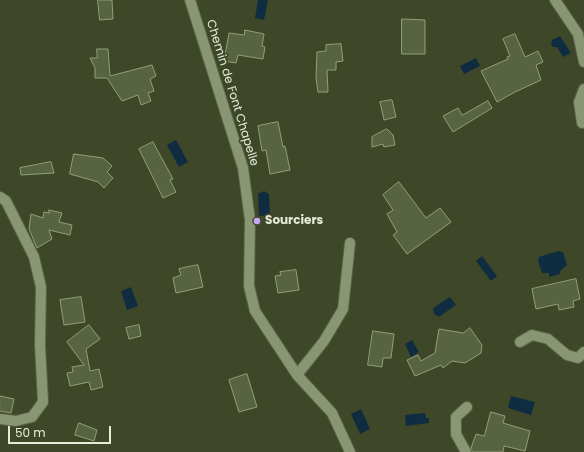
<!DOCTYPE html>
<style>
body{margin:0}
#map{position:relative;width:584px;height:452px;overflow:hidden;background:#3e4829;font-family:Poppins,sans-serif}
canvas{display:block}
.scale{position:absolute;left:8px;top:426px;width:103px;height:18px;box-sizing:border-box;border:2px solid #e5ecd9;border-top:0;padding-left:5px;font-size:12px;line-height:14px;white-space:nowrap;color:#e5ecd9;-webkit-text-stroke:3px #3e4829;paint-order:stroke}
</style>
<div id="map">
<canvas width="584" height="452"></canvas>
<div class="scale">50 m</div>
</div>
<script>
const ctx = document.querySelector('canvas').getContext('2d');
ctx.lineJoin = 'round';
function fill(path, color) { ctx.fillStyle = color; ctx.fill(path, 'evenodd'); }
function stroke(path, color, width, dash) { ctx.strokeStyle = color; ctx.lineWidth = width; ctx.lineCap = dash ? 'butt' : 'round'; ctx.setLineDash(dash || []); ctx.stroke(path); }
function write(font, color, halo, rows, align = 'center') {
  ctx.font = font + ' Poppins,sans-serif'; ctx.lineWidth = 3.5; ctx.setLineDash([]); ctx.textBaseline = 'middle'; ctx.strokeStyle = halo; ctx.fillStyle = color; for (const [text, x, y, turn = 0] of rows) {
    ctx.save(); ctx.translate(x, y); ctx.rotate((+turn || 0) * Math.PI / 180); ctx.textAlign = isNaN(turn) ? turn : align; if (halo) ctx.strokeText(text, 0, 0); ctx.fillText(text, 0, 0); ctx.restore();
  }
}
fill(new Path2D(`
 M 258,0 L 268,0 L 264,20 L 255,18 Z
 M 560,36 L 571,53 L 563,57 L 557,47 L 553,47 L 551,44 L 552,40 Z
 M 476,58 L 480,66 L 464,74 L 460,66 Z
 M 176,140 L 188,162 L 179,167 L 167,145 Z
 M 264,191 L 269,194 L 270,215 L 259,216 L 258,194 Z
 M 558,251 L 563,252 L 567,265 L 560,271 L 560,274 L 549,277 L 549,273 L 542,273 L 538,261 L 539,257 Z
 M 482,256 L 497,276 L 491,281 L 476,261 Z
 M 131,287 L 138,306 L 127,310 L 121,291 Z
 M 450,297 L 456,305 L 439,317 L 434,314 L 433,308 Z
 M 412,340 L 419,352 L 411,357 L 405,344 Z
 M 511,396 L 535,402 L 531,415 L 508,408 Z
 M 361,409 L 370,429 L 360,434 L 351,414 Z
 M 425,413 L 426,418 L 429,418 L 429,423 L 406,426 L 405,415 Z`), '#0f2c41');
const building = new Path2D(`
 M 98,0 L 112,0 L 113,19 L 100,20 Z
 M 402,19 L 425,20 L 425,54 L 402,54 Z
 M 245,30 L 264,34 L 262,46 L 265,47 L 263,59 L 238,55 L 236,63 L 224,61 L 229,33 L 244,35 Z
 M 515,34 L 525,57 L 538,51 L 543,62 L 536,65 L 541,80 L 515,92 L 497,102 L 481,71 L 508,59 L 507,57 L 510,56 L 503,39 Z
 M 341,44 L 343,61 L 336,62 L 336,70 L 327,70 L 328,92 L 318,92 L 316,78 L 317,52 L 326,51 L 326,45 Z
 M 97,49 L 108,49 L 110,76 L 152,65 L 156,76 L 150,79 L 154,91 L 148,93 L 151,101 L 141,105 L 138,95 L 122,101 L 107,78 L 95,78 L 95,68 L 90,58 L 97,58 Z
 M 392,100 L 396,117 L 384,120 L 380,102 Z
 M 488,101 L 492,108 L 453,132 L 443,116 L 458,108 L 462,115 Z
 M 278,122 L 283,147 L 285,146 L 290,170 L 270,174 L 266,150 L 262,151 L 258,126 Z
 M 387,129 L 393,135 L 395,145 L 384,147 L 383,144 L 372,147 L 372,137 Z
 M 153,142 L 173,179 L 170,180 L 176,192 L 163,198 L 139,149 Z
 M 74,154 L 103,158 L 112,166 L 107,172 L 113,178 L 104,188 L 98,182 L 70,174 Z
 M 51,162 L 54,173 L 21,175 L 20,168 Z
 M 399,182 L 426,218 L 440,208 L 451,222 L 407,254 L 393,235 L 397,232 L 387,214 L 393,210 L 383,195 Z
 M 49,210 L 62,213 L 59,222 L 72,225 L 70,235 L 49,230 L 52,239 L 37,248 L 29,229 L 31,214 L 43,218 L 44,212 L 49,213 Z
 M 198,265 L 203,287 L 176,293 L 173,278 L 181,275 L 179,269 Z
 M 296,270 L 299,290 L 278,293 L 275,276 L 281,275 L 280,272 Z
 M 576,279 L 580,299 L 573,301 L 574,307 L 559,310 L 558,304 L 536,309 L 532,289 Z
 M 81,297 L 85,322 L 64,325 L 60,300 Z
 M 89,325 L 100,339 L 86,349 L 90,371 L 99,369 L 103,387 L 91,390 L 89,382 L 70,386 L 67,373 L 73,372 L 72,367 L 84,365 L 67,342 Z
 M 139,325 L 141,336 L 129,339 L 126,328 Z
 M 470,328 L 482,345 L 481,353 L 465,363 L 452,361 L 443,368 L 441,365 L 415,376 L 407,360 L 418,355 L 421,361 L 435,353 L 439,329 L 463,333 Z
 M 373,331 L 394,334 L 391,358 L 383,358 L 382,367 L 368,365 Z
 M 247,374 L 257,407 L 239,412 L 229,380 Z
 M 0,396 L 14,399 L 11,413 L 0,411 Z
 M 491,412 L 505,416 L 503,423 L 530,431 L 525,451 L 504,446 L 503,452 L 472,452 L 471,448 L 476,434 L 484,436 Z
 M 79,423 L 97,430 L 94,441 L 75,435 Z`);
fill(building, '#586342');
stroke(building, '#919e7b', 1);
const street = new Path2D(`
 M 190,0 L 243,168 L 250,220 L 249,286 L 255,311 L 297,375 L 332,413 L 350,452
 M 555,0 L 578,34 L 584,62
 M 582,123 L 579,102 L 584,89
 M 0,197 L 6,201 L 34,257 L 41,287 L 40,345 L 43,402 L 32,417 L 16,421 L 0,419
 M 520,342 L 532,335 L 548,339 L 567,355 L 578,358 L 584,352
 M 297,375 L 324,341 L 343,309 L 350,243
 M 466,452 L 456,434 L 456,417 L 467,407`);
stroke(street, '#5b6348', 12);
stroke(street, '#899673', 10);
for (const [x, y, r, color] of [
 [257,221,4,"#c6a6f0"]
]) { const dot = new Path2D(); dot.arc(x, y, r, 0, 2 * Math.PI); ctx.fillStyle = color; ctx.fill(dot); stroke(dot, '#3e4829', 1.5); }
write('12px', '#e5ecd9', '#3e4829', [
 ["Chemin de Font Chapelle",232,93,73]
]);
write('bold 12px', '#e5ecd9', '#3e4829', [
 ["Sourciers",265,221]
], 'left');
</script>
